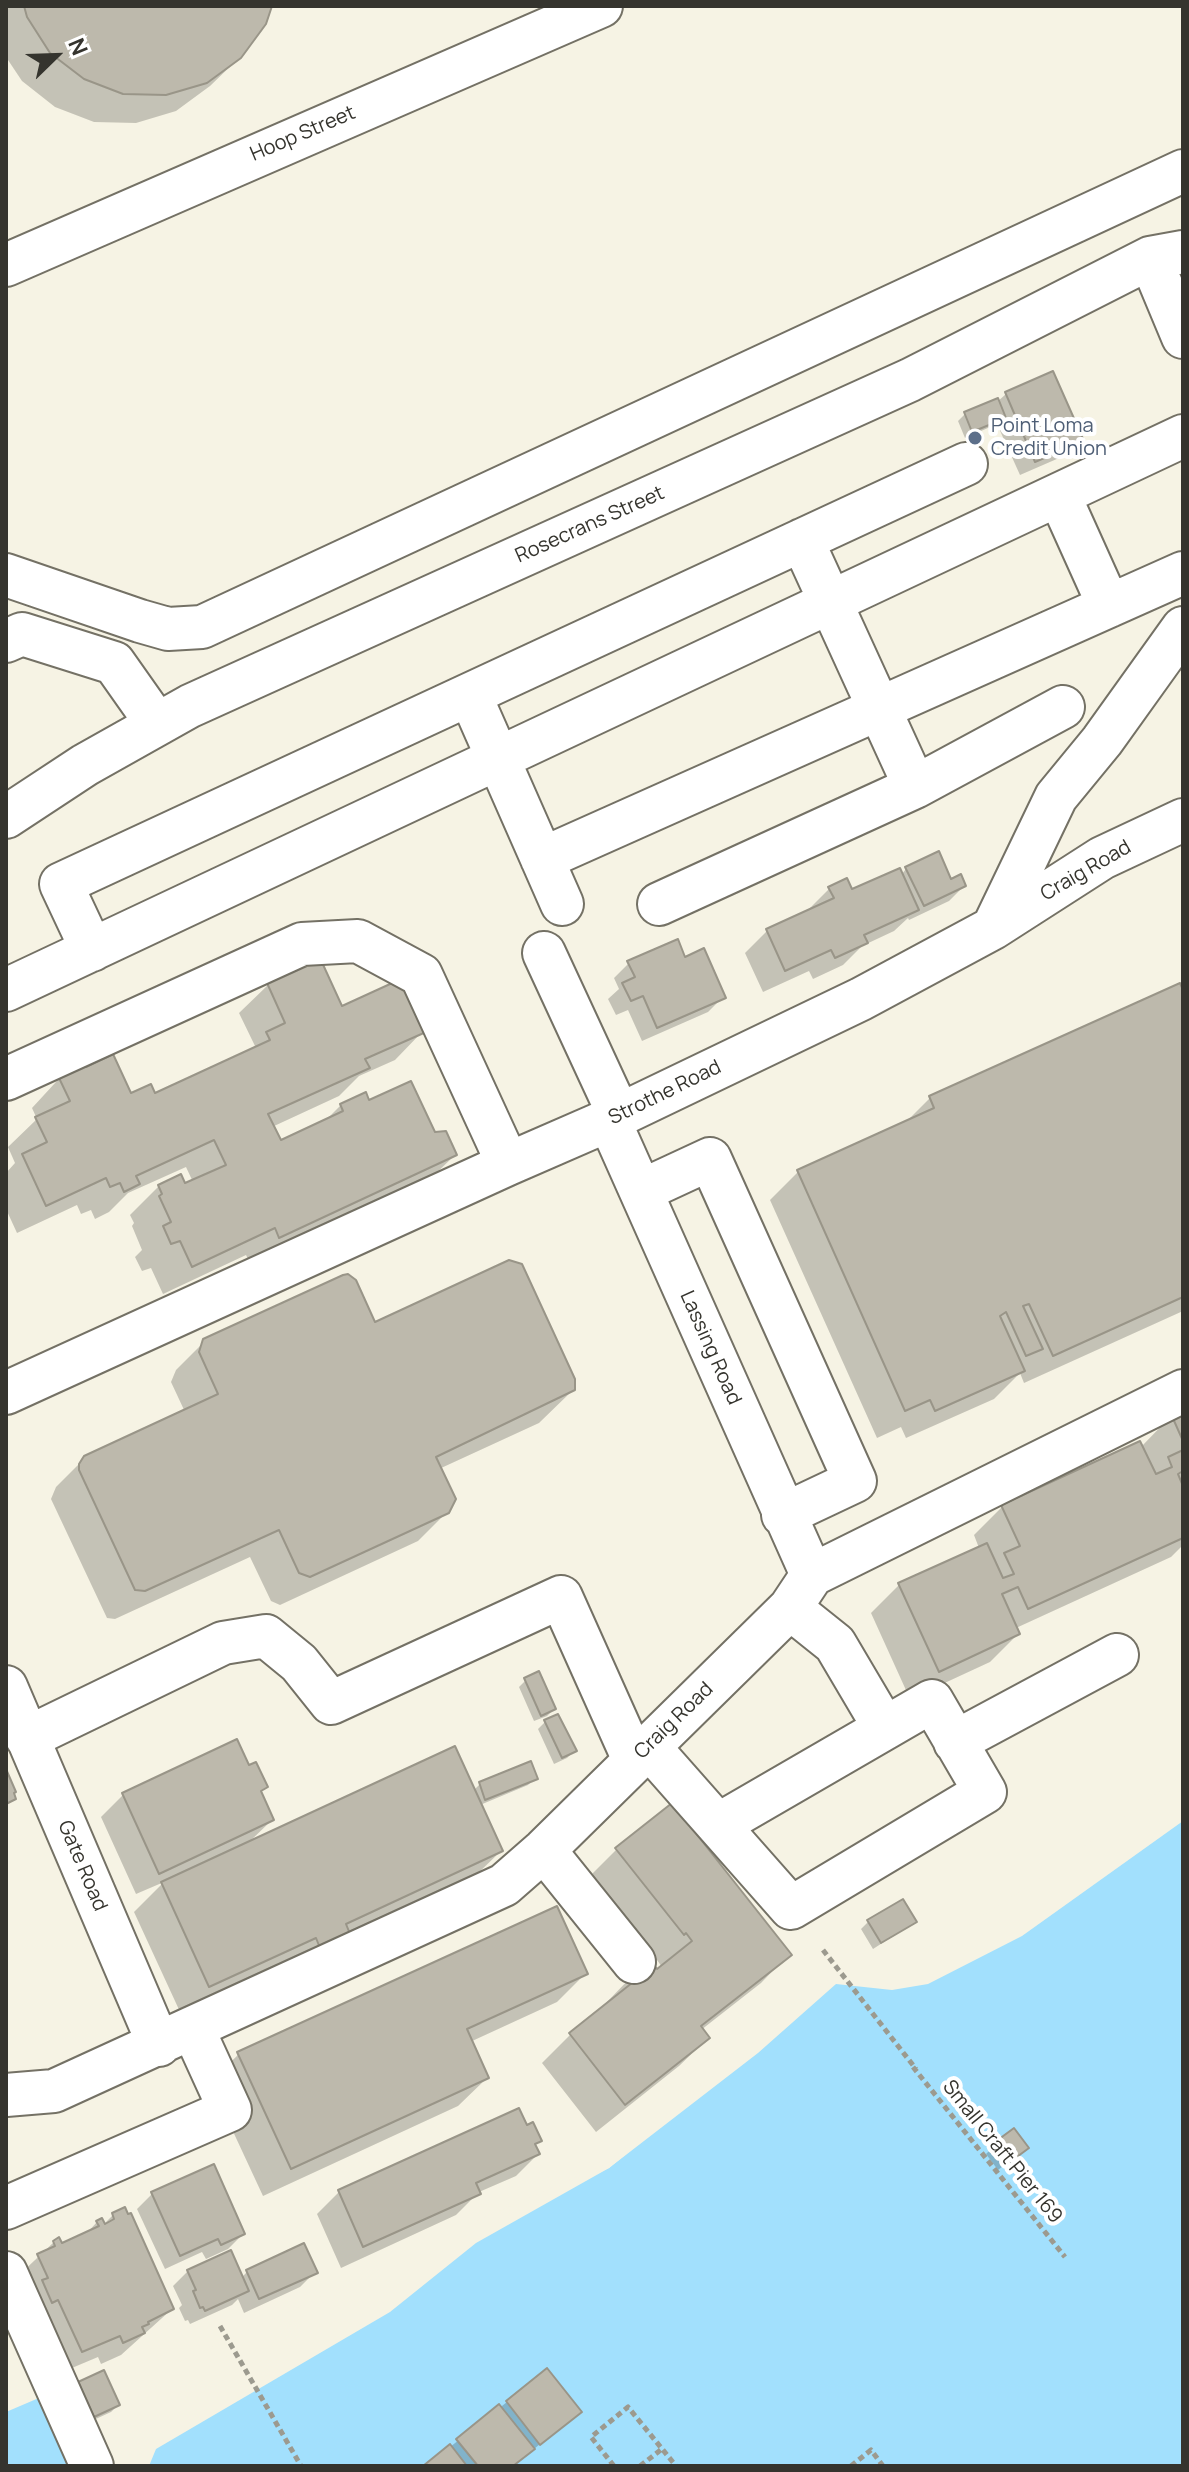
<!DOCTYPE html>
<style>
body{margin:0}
#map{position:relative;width:1189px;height:2472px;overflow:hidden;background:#f6f3e4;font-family:Manrope,sans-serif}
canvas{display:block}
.frame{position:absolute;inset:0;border:8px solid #35342e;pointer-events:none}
.north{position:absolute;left:16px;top:16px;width:80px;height:80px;-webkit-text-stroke:6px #fff;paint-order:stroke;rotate:67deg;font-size:22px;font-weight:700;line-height:32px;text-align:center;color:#35342e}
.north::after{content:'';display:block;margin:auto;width:28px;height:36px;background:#35342e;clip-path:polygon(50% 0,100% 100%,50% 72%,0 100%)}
</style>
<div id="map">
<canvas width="1189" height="2472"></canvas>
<div class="frame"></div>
<div class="north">N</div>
</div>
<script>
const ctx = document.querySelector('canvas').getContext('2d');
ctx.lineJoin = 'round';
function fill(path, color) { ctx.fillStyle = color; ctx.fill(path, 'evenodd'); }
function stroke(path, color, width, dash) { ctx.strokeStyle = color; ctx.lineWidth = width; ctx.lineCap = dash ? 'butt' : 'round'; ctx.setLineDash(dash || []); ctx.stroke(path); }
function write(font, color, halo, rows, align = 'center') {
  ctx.font = font + ' Manrope,sans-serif'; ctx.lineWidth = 8; ctx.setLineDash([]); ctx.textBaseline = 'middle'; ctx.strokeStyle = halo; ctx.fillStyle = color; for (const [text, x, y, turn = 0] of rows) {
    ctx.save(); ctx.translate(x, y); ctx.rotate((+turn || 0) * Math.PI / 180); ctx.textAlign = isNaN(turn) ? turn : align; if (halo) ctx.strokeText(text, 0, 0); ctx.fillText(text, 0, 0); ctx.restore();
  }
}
fill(new Path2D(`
 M 1183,1778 L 1183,2466 L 6,2466 L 6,2412 L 74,2383 L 90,2417 L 609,2168 L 833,1982 L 940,1948 L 1035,1888 Z`), '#a2e0fd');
fill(new Path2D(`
 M 1183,1774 L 1183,1821 L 1022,1936 L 928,1984 L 892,1990 L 836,1984 L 758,2053 L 609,2168 L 476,2243 L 390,2312 L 156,2449 L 149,2466 L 105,2466 L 89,2417 L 117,2405 L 111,2393 L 364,2277 L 474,2222 L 606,2164 L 831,1978 L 938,1944 L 1032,1884 Z`), '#f6f3e4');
fill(new Path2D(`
 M 6,6 L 269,6 L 240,57 L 210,86 L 176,111 L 136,123 L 94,122 L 55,107 L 22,81 L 6,57 Z
 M 1052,374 L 1081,440 L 1066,455 L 1020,475 L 997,424 L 965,438 L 958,421 L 965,414 L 997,402 L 1006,394 Z
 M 906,869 L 964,886 L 949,901 L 909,920 L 908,918 L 894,931 L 862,946 L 843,965 L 813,979 L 809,971 L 763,992 L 745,953 L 767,931 L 807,911 L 830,888 L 851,892 L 901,875 Z
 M 684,960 L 723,997 L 708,1012 L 642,1041 L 628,1010 L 616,1015 L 608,999 L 619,989 L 614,978 L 629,963 Z
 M 268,985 L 341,1009 L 423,1031 L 395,1060 L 359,1076 L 339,1096 L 272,1127 L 280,1143 L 324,1122 L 341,1105 L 368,1103 L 434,1135 L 455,1155 L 426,1183 L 251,1265 L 246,1255 L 163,1294 L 151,1268 L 142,1271 L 135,1257 L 142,1250 L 132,1226 L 134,1223 L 130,1215 L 159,1186 L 184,1186 L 193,1182 L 186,1167 L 128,1193 L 109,1212 L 95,1219 L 91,1210 L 81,1214 L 77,1205 L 17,1233 L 6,1209 L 6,1173 L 15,1163 L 8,1147 L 37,1119 L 32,1108 L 67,1070 L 85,1069 L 130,1096 L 154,1096 L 250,1051 L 255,1046 L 239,1013 Z
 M 1183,994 L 1183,1311 L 1024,1383 L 1020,1373 L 994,1399 L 906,1438 L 901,1427 L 877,1438 L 770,1200 L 798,1172 L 905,1123 L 930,1098 Z
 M 374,1324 L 573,1390 L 539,1423 L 439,1469 L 447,1512 L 418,1541 L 280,1605 L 271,1601 L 250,1557 L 115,1619 L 107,1618 L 51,1499 L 56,1487 L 85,1458 L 185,1412 L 171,1382 L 176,1370 L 205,1341 Z
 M 1183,1410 L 1183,1545 L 1171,1557 L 1016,1628 L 1018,1634 L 990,1662 L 910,1699 L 871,1613 L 899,1585 L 979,1548 L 974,1535 L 1002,1507 L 1141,1447 L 1172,1415 Z
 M 526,1680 L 554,1709 L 547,1716 L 534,1721 L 519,1687 Z
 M 545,1722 L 574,1751 L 567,1758 L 554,1764 L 538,1729 Z
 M 535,1778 L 528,1785 L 480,1805 L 501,1851 L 472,1879 L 181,2014 L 134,1912 L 164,1882 L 136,1894 L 101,1817 L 123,1795 L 259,1792 L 272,1820 L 247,1844 L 473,1791 L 480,1784 Z
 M 671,1806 L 789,1954 L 761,1983 L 701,2030 L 708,2038 L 679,2066 L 596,2132 L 542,2063 L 570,2035 L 608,2005 L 606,2003 L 634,1974 L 657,1972 L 662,1967 L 657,1960 L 655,1962 L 588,1878 L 616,1850 Z
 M 868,1922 L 915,1922 L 873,1949 L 861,1929 Z
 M 586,1973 L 557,2002 L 470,2042 L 487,2078 L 458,2106 L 263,2196 L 210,2082 L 239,2054 Z
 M 518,2110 L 526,2127 L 539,2141 L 534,2146 L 538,2154 L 516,2176 L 479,2192 L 456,2215 L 341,2268 L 317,2214 L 339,2192 Z
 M 993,2147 L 1019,2154 L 998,2170 L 986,2154 Z
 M 152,2194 L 243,2234 L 228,2249 L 206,2259 L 202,2252 L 165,2269 L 137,2209 Z
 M 113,2215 L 172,2309 L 121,2355 L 101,2364 L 98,2357 L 60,2373 L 16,2278 L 54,2242 L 61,2246 L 85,2235 L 97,2222 L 103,2225 Z
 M 188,2271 L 241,2278 L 247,2272 L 315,2272 L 300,2287 L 244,2313 L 238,2299 L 232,2305 L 190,2324 L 188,2320 L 185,2321 L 179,2308 L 182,2305 L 173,2286 Z
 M 80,2383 L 118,2405 L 111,2412 L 87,2423 L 73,2390 Z
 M 507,2402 L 579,2411 L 514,2466 L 426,2466 Z`), '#0003');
const building = new Path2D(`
 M 24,6 L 272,6 L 266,24 L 241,58 L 207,83 L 166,95 L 123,94 L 84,79 L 50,53 L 27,17 Z
 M 1053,371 L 1084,441 L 1035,462 L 1005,392 Z
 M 998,398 L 1006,418 L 972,432 L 964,412 Z
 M 939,851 L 951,879 L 961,874 L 966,886 L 924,906 L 905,867 Z
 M 900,868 L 919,910 L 864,935 L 868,943 L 835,958 L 831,950 L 785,971 L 766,929 L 834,898 L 828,887 L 847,878 L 852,889 Z
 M 678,939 L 685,957 L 704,948 L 726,998 L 657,1028 L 643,996 L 631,1001 L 622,983 L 635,977 L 627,961 Z
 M 320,958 L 342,1006 L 401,979 L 426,1032 L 365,1059 L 370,1068 L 268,1114 L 281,1140 L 343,1111 L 340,1104 L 366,1092 L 369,1100 L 411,1081 L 435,1132 L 446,1131 L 457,1155 L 279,1238 L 275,1228 L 192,1267 L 180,1241 L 171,1244 L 163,1226 L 171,1222 L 159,1196 L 162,1194 L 158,1185 L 181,1174 L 185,1183 L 226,1165 L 214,1140 L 136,1176 L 140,1184 L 124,1192 L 120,1183 L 110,1187 L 106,1178 L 46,1206 L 22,1154 L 47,1142 L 35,1117 L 70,1101 L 59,1078 L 68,1074 L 66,1069 L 83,1061 L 86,1067 L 113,1054 L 131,1093 L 151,1084 L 155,1093 L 270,1040 L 266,1032 L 285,1023 L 267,983 Z
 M 1180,983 L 1183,990 L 1183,1297 L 1053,1356 L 1029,1304 L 1023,1306 L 1043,1349 L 1026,1356 L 1006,1312 L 1000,1316 L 1025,1371 L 935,1411 L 930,1400 L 905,1411 L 797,1170 L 934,1108 L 929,1096 Z
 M 509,1260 L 522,1264 L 575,1379 L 575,1390 L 436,1457 L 456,1499 L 449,1513 L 310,1577 L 299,1573 L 279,1530 L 145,1591 L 135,1590 L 79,1470 L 79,1464 L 84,1456 L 218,1394 L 199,1352 L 203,1339 L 343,1275 L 348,1274 L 356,1280 L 375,1322 Z
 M 1183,1408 L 1183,1441 L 1171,1414 Z
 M 1140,1441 L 1156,1474 L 1172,1467 L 1168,1457 L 1183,1450 L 1183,1471 L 1178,1474 L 1183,1486 L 1183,1538 L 1028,1609 L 1018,1587 L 1002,1594 L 1020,1634 L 939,1672 L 898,1583 L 987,1543 L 1003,1578 L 1014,1574 L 1004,1553 L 1020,1546 L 1001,1505 Z
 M 539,1671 L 556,1709 L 541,1716 L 524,1678 Z
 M 558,1714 L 577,1751 L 562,1758 L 544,1720 Z
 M 237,1739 L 249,1765 L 256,1762 L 268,1787 L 261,1791 L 274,1820 L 159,1874 L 122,1793 Z
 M 455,1746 L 503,1851 L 346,1924 L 350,1934 L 320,1948 L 316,1938 L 209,1987 L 161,1882 Z
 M 531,1761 L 538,1779 L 485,1800 L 479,1782 Z
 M 6,1769 L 16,1792 L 14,1793 L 16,1799 L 6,1804 Z
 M 672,1803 L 792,1955 L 701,2026 L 710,2038 L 625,2105 L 569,2033 L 652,1967 L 654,1965 L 657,1969 L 692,1941 L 686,1933 L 684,1935 L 615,1848 Z
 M 903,1899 L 917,1922 L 881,1943 L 867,1920 Z
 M 557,1906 L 588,1974 L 467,2029 L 489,2078 L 291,2169 L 237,2052 Z
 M 519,2108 L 527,2125 L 533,2122 L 542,2141 L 535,2144 L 540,2154 L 476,2183 L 481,2194 L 363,2247 L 338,2190 Z
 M 1014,2128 L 1029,2148 L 1006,2165 L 991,2145 Z
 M 214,2164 L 245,2234 L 221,2245 L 218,2239 L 180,2256 L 151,2192 Z
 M 125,2207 L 128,2214 L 131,2213 L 174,2309 L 148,2322 L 149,2324 L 142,2327 L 145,2333 L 123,2343 L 120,2336 L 82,2352 L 58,2300 L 52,2303 L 42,2280 L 48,2278 L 37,2254 L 55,2246 L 53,2241 L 59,2237 L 62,2243 L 99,2226 L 96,2221 L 102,2218 L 105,2224 L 114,2219 L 112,2213 Z
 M 304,2243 L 318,2273 L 259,2299 L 246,2270 Z
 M 231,2250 L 249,2291 L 205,2311 L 203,2307 L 200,2308 L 193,2291 L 196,2290 L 187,2270 Z
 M 547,2368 L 582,2412 L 540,2445 L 506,2401 Z
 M 104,2370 L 120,2405 L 94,2417 L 78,2382 Z
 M 499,2404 L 535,2449 L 513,2466 L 478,2466 L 456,2439 Z
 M 450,2444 L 467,2466 L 423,2466 Z`);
fill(building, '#bdb9ac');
stroke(building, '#999588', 2);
const minor = new Path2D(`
 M 1150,258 L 1183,337
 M 6,265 L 601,6
 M 1059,495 L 1109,606
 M 802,540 L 915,787
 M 6,575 L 140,621 L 168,629 L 202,627 L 1183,171
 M 6,641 L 22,634 L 114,663 L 157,724
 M 470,695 L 562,904
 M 6,817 L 85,765 L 190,706 L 910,380 L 1150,258 L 1183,252
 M 542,859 L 1183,573
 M 659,904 L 915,787 L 1063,707
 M 993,928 L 1102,858 L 1183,820
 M 92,950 L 61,884 L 966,464
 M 544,953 L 619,1115
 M 6,990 L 1183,436
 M 6,1079 L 302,944 L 358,941 L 421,975 L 508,1164
 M 609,1120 L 812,1575
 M 641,1191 L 710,1159 L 855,1481 L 783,1515
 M 6,1393 L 508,1164 L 609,1120 L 861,999 L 993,928 L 1056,797 L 1102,741 L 1183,628
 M 790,1608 L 835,1644 L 884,1727
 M 6,1687 L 159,2045
 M 27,1738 L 223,1643 L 266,1636 L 299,1663 L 331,1703 L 561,1597 L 634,1760
 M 955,1742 L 1117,1655
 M 648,1746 L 791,1908 L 985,1792 L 932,1701 L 718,1825
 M 544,1850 L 634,1962
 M 6,2095 L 54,2091 L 504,1885 L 544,1850 L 790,1608 L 812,1575 L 1183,1391
 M 6,2208 L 230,2110 L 193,2029
 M 6,2273 L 92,2466`);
stroke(minor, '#747165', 46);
stroke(new Path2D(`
 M 823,1950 L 916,2069
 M 913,2067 L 1065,2257
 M 220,2326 L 301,2466
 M 614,2466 L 591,2437 L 628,2407 L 676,2466
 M 640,2466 L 662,2449
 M 851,2466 L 871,2450 L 883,2466`), '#9c9a8f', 5, [6, 4]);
stroke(minor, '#fff', 42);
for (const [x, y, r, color] of [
 [975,438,8,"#5c6f8a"]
]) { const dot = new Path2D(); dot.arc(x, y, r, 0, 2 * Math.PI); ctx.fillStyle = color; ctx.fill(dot); stroke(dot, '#fff', 3); }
write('20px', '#35342e', '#fff', [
 ["Hoop Street",303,134,-23],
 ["Rosecrans Street",590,525,-24],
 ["Craig Road",1086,871,-30],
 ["Strothe Road",665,1093,-26],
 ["Lassing Road",710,1348,66],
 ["Craig Road",674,1721,-44],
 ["Gate Road",82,1866,67],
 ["Small Craft Pier 169",1002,2152,51]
]);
write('20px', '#4e5e75', '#fff', [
 ["Point Loma",991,426],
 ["Credit Union",991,449]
], 'left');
</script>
